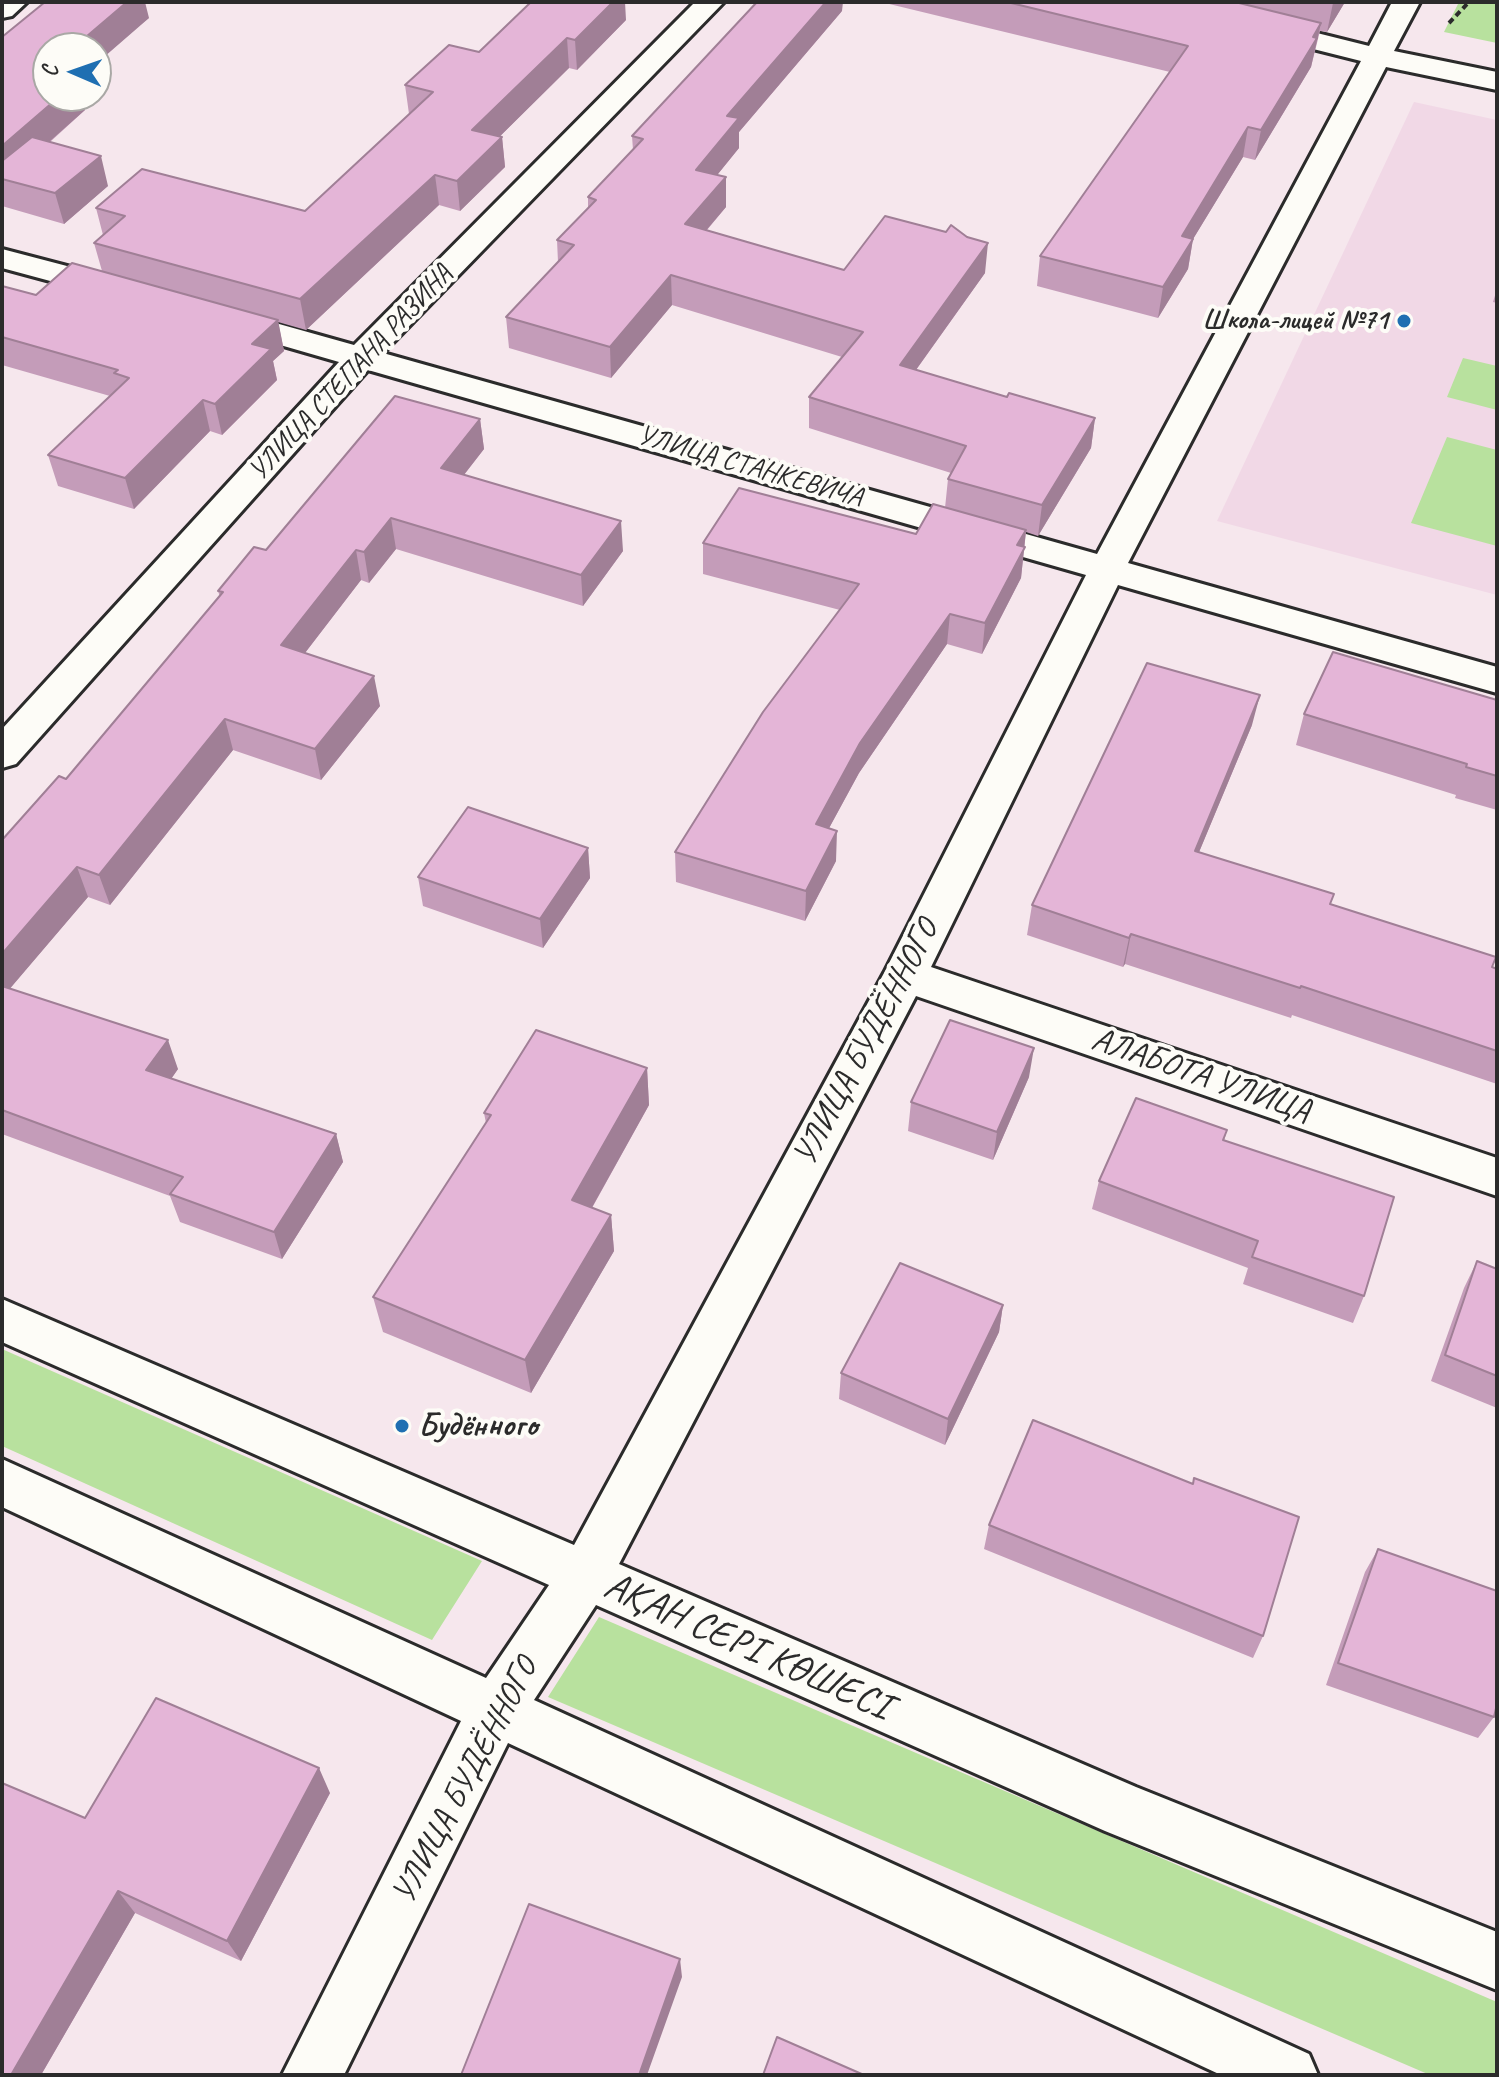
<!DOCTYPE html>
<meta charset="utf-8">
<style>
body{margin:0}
#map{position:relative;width:1499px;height:2077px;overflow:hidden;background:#f6e7ed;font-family:Caveat,sans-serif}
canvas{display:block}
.frame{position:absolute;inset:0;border:4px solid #2b2b2b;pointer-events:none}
.north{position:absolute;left:32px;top:32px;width:80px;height:80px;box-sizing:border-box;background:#fdfcf7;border:2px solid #a9a8a5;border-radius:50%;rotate:272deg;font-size:22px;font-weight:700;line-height:32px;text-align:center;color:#2b2b2b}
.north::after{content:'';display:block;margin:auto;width:28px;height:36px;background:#1f6fb2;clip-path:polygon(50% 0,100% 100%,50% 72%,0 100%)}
</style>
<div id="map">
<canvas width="1499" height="2077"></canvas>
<div class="frame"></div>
<div class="north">С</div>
</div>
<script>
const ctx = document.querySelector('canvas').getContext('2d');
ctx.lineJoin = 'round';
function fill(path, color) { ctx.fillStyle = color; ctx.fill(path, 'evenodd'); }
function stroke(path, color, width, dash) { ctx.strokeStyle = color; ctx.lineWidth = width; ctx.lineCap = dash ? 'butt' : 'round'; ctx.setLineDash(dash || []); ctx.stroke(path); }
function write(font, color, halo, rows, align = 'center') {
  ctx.font = font + ' Caveat,sans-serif'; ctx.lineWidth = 8; ctx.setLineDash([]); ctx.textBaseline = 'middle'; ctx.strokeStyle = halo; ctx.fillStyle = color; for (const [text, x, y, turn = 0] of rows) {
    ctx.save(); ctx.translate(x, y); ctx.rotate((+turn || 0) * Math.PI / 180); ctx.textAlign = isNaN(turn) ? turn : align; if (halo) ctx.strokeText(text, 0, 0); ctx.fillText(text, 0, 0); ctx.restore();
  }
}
fill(new Path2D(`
 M 1414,102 L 1497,120 L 1497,595 L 1217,521 Z`), '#f1d8e6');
fill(new Path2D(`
 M 1459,2 L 1497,2 L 1497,43 L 1444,32 Z
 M 1463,358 L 1497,366 L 1497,410 L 1447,397 Z
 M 1447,437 L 1497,450 L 1497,546 L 1411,523 Z
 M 2,1349 L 482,1561 L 432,1640 L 2,1446 Z
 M 599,1617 L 1497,2002 L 1497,2075 L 1430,2075 L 548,1697 Z`), '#b8e19e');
const minor = new Path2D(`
 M 2,2 L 27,2 L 12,16 L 2,18 Z
 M 695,2 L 724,2 L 383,353 L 1097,554 L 1361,61 L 1150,8 L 1146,2 L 1193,2 L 1369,46 L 1392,2 L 1420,2 L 1394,51 L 1497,72 L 1497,90 L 1386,67 L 1128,563 L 1497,667 L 1497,693 L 1118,585 L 931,967 L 1497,1158 L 1497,1196 L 916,996 L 619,1564 L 1136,1787 L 1497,1932 L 1497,1990 L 1105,1831 L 596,1605 L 534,1700 L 1309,2054 L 1318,2075 L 1221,2075 L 508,1743 L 344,2075 L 282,2075 L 461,1721 L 2,1507 L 2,1459 L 486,1678 L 549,1585 L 2,1342 L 2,1299 L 574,1545 L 884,973 L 1086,575 L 368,370 L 16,764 L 2,768 L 2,729 L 339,362 L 211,325 L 206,318 L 211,311 L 222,308 L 354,345 Z
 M 2,249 L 128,282 L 133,289 L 128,296 L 117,299 L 2,268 Z`);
stroke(minor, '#2b2b2b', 6);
stroke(new Path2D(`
 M 1449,23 L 1469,2`), '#2b2b2b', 4, [6, 4]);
fill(minor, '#fdfcf7');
fill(new Path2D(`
 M 881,2 L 1345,2 L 1327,32 L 1320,31 L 1311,67 L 1255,160 L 1243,157 L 1193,239 L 1188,269 L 1158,318 L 1037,286 L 1040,256 L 1170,72 Z
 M 842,11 L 739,132 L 739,148 L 717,175 L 726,207 L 707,230 L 844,270 L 985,273 L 916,370 L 1007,397 L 1095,418 L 1091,448 L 1038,536 L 1026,532 L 1021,578 L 982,654 L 947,644 L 859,773 L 829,828 L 836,861 L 805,921 L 676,882 L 675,852 L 840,610 L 703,574 L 703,543 L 916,534 L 945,508 L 948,479 L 951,473 L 809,428 L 809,397 L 842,357 L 672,305 L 611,378 L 509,348 L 506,317 L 558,262 L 557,240 L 588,208 L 588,197 L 633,150 L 632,136 Z
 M 149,18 L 48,96 L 81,96 L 85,110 L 50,142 L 108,186 L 64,224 L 2,206 L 2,37 Z
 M 626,20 L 577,70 L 569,68 L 499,137 L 502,137 L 505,167 L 460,211 L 439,205 L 306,330 L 278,322 L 284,351 L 273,361 L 277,380 L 222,435 L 210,431 L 134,509 L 58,486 L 48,455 L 110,396 L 2,365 L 2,286 L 36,295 L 102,271 L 94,243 L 103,235 L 96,208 L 305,211 L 409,114 L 405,85 L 479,52 Z
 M 1497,289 L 1497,303 L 1493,302 Z
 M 480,419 L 484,449 L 464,475 L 623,551 L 583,606 L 396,549 L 369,583 L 361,580 L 305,653 L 380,706 L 321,780 L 233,750 L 110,905 L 88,897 L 10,988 L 178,1069 L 171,1079 L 336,1134 L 343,1162 L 282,1259 L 180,1222 L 170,1196 L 2,1134 L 2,840 L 66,779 L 220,597 L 218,591 L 266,550 Z
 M 1497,700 L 1497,810 L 1455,798 L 1456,795 L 1296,745 L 1304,714 Z
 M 1252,725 L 1199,852 L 1497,969 L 1497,1084 L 1292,1015 L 1291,1018 L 1125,964 L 1123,967 L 1027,935 L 1032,905 Z
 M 588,848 L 590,878 L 543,948 L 423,906 L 418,877 Z
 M 647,1068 L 649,1105 L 592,1208 L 611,1215 L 614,1251 L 531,1393 L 383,1332 L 373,1297 L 486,1123 L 484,1113 Z
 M 1029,1077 L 993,1160 L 908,1131 L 911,1102 Z
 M 1227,1130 L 1224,1141 L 1364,1296 L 1353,1323 L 1243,1284 L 1248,1268 L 1092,1209 L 1099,1181 Z
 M 1477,1261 L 1497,1269 L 1497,1408 L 1431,1381 L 1464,1288 Z
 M 1003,1305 L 999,1332 L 945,1445 L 839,1399 L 841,1373 Z
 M 1192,1484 L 1263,1636 L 1253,1658 L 984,1549 L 989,1525 Z
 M 1378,1549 L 1494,1717 L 1478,1738 L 1326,1685 L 1365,1572 Z
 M 330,1793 L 241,1961 L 135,1913 L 41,2075 L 85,1818 Z`), '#c49cb9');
fill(new Path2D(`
 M 127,2 L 145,2 L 149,18 L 96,64 L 96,48 L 73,48 Z
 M 613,2 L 625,2 L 626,20 L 577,70 L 575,40 Z
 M 826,2 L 843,2 L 842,11 L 739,132 L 739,148 L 697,200 L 696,170 L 727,116 Z
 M 1334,2 L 1345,2 L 1327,32 L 1333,3 Z
 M 1321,23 L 1311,67 L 1255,160 L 1261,130 Z
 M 567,38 L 569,68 L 476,160 L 472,130 Z
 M 60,96 L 81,96 L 85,110 L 6,180 L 2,179 L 2,146 Z
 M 1248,127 L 1243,157 L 1187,249 L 1193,239 L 1188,269 L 1158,318 L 1163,287 L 1182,236 Z
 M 502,137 L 505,167 L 460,211 L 457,181 Z
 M 101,156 L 108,186 L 64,224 L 55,193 Z
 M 435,175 L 439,205 L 306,330 L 300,299 Z
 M 726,177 L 726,207 L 686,254 L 685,224 Z
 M 988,243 L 985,273 L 898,395 L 900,365 Z
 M 671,275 L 672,305 L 611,378 L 610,347 Z
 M 278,320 L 284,351 L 273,361 L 277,380 L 222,435 L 215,404 L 252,344 Z
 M 203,400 L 210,431 L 134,509 L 125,478 Z
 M 1095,418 L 1091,448 L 1038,536 L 1042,505 Z
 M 480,419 L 484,449 L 445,499 L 441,468 Z
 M 391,518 L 396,549 L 369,583 L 364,552 Z
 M 621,521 L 623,551 L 583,606 L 581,575 Z
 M 1026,530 L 1021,578 L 982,654 L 985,623 L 1017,545 Z
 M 356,550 L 361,580 L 288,675 L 281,645 Z
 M 950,614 L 947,644 L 859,773 L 815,854 L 816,824 L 860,743 Z
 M 374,676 L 380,706 L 321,780 L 315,749 Z
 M 1260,695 L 1252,725 L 1187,881 L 1195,851 Z
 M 225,719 L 233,750 L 110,905 L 99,875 Z
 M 837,831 L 836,861 L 805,921 L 806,891 Z
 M 588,848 L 590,878 L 543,948 L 540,919 Z
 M 77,867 L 88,897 L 2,998 L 2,954 Z
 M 1131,934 L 1125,964 L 1123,967 L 1129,938 Z
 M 168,1040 L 178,1069 L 157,1099 L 146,1070 Z
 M 1034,1048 L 1029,1077 L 993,1160 L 997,1132 Z
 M 647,1068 L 649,1105 L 576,1236 L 572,1200 Z
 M 336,1134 L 343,1162 L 282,1259 L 274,1232 Z
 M 611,1215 L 614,1251 L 531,1393 L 525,1360 Z
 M 1003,1305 L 999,1332 L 945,1445 L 948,1419 Z
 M 319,1768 L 330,1793 L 241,1961 L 227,1941 Z
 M 118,1891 L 135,1913 L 41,2075 L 11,2075 Z
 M 680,1959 L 682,1977 L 647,2075 L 639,2075 Z`), '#a07f96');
const building = new Path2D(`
 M 45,2 L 127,2 L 73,48 L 48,48 L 48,70 L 44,73 L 48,74 L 48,96 L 60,96 L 2,146 L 2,37 Z
 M 531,2 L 613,2 L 575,40 L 567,38 L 472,130 L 502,137 L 457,181 L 435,175 L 300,299 L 94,243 L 125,216 L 96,208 L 142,169 L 305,211 L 433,92 L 405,85 L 449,45 L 479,52 Z
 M 757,2 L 826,2 L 727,116 L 739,118 L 696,170 L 726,177 L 685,224 L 844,270 L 885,216 L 946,232 L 951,225 L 967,237 L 988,243 L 900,365 L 1007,397 L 1009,393 L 1095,418 L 1042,505 L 948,479 L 966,446 L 809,397 L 863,332 L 671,275 L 610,347 L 506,317 L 574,245 L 557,240 L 596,200 L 588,197 L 643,139 L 632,136 Z
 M 1007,2 L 1235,2 L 1321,23 L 1313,37 L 1317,38 L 1261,130 L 1248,127 L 1182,236 L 1193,239 L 1163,287 L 1040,256 L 1188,46 Z
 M 32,137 L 101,156 L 55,193 L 2,179 L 2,161 Z
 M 72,263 L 278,320 L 252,344 L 271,349 L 215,404 L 203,400 L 125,478 L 48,455 L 129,378 L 114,373 L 118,370 L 2,337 L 2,286 L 36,295 Z
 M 395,396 L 480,419 L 441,468 L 621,521 L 581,575 L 391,518 L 364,552 L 356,550 L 281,645 L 374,676 L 315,749 L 225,719 L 99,875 L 77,867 L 2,954 L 2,840 L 59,776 L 66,779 L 223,592 L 218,591 L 254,547 L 266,550 Z
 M 739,488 L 916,534 L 933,504 L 1026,530 L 1017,545 L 1025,547 L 985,623 L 950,614 L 860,743 L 816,824 L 837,831 L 806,891 L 675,852 L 763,712 L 859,584 L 703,543 Z
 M 1333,652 L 1497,700 L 1497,776 L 1466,767 L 1467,764 L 1304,714 Z
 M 1147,663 L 1260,695 L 1195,851 L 1334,894 L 1330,904 L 1496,957 L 1492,967 L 1497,969 L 1497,1051 L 1301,986 L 1300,988 L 1131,934 L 1129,938 L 1032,905 Z
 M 468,807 L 588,848 L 540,919 L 418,877 Z
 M 2,986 L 168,1040 L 146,1070 L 336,1134 L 274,1232 L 170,1194 L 183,1177 L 2,1110 Z
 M 950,1020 L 1034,1048 L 997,1132 L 911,1102 Z
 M 536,1030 L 647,1068 L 572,1200 L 611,1215 L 525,1360 L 373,1297 L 491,1115 L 484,1113 Z
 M 1136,1098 L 1227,1130 L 1223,1140 L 1394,1197 L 1364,1296 L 1252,1257 L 1258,1241 L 1099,1181 Z
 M 1477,1261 L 1497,1269 L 1497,1376 L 1445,1355 Z
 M 900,1263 L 1003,1305 L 948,1419 L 841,1373 Z
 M 1033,1420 L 1193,1484 L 1194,1478 L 1299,1517 L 1263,1636 L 989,1525 Z
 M 1378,1549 L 1497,1591 L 1497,1704 L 1494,1717 L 1338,1663 Z
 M 156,1698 L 319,1768 L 227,1941 L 118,1891 L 11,2075 L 2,2075 L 2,1783 L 85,1818 Z
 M 529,1904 L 680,1959 L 639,2075 L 461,2075 Z
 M 777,2037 L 864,2075 L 763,2075 Z`);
fill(building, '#e4b5d7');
stroke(building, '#a07f96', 2);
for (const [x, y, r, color] of [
 [1404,321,8,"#1f6fb2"],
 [402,1426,8,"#1f6fb2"]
]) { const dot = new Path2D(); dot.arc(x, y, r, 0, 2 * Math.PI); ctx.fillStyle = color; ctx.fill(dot); stroke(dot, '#fdfcf7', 3); }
write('bold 28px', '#2b2b2b', '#fdfcf7', [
 ["Школа-лицей №71",1388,321]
], 'right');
write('28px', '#2b2b2b', '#fdfcf7', [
 ["УЛИЦА СТЕПАНА РАЗИНА",351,373,-47],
 ["УЛИЦА СТАНКЕВИЧА",750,467,16]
]);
write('34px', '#2b2b2b', '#fdfcf7', [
 ["УЛИЦА БУДЁННОГО",867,1043,-62],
 ["АЛАБОТА УЛИЦА",1201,1076,19],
 ["УЛИЦА БУДЁННОГО",466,1781,-62]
]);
write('bold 34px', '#2b2b2b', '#fdfcf7', [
 ["Будённого",418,1426]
], 'left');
write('40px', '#2b2b2b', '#fdfcf7', [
 ["АҚАН СЕРІ КӨШЕСІ",747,1647,24]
]);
</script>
